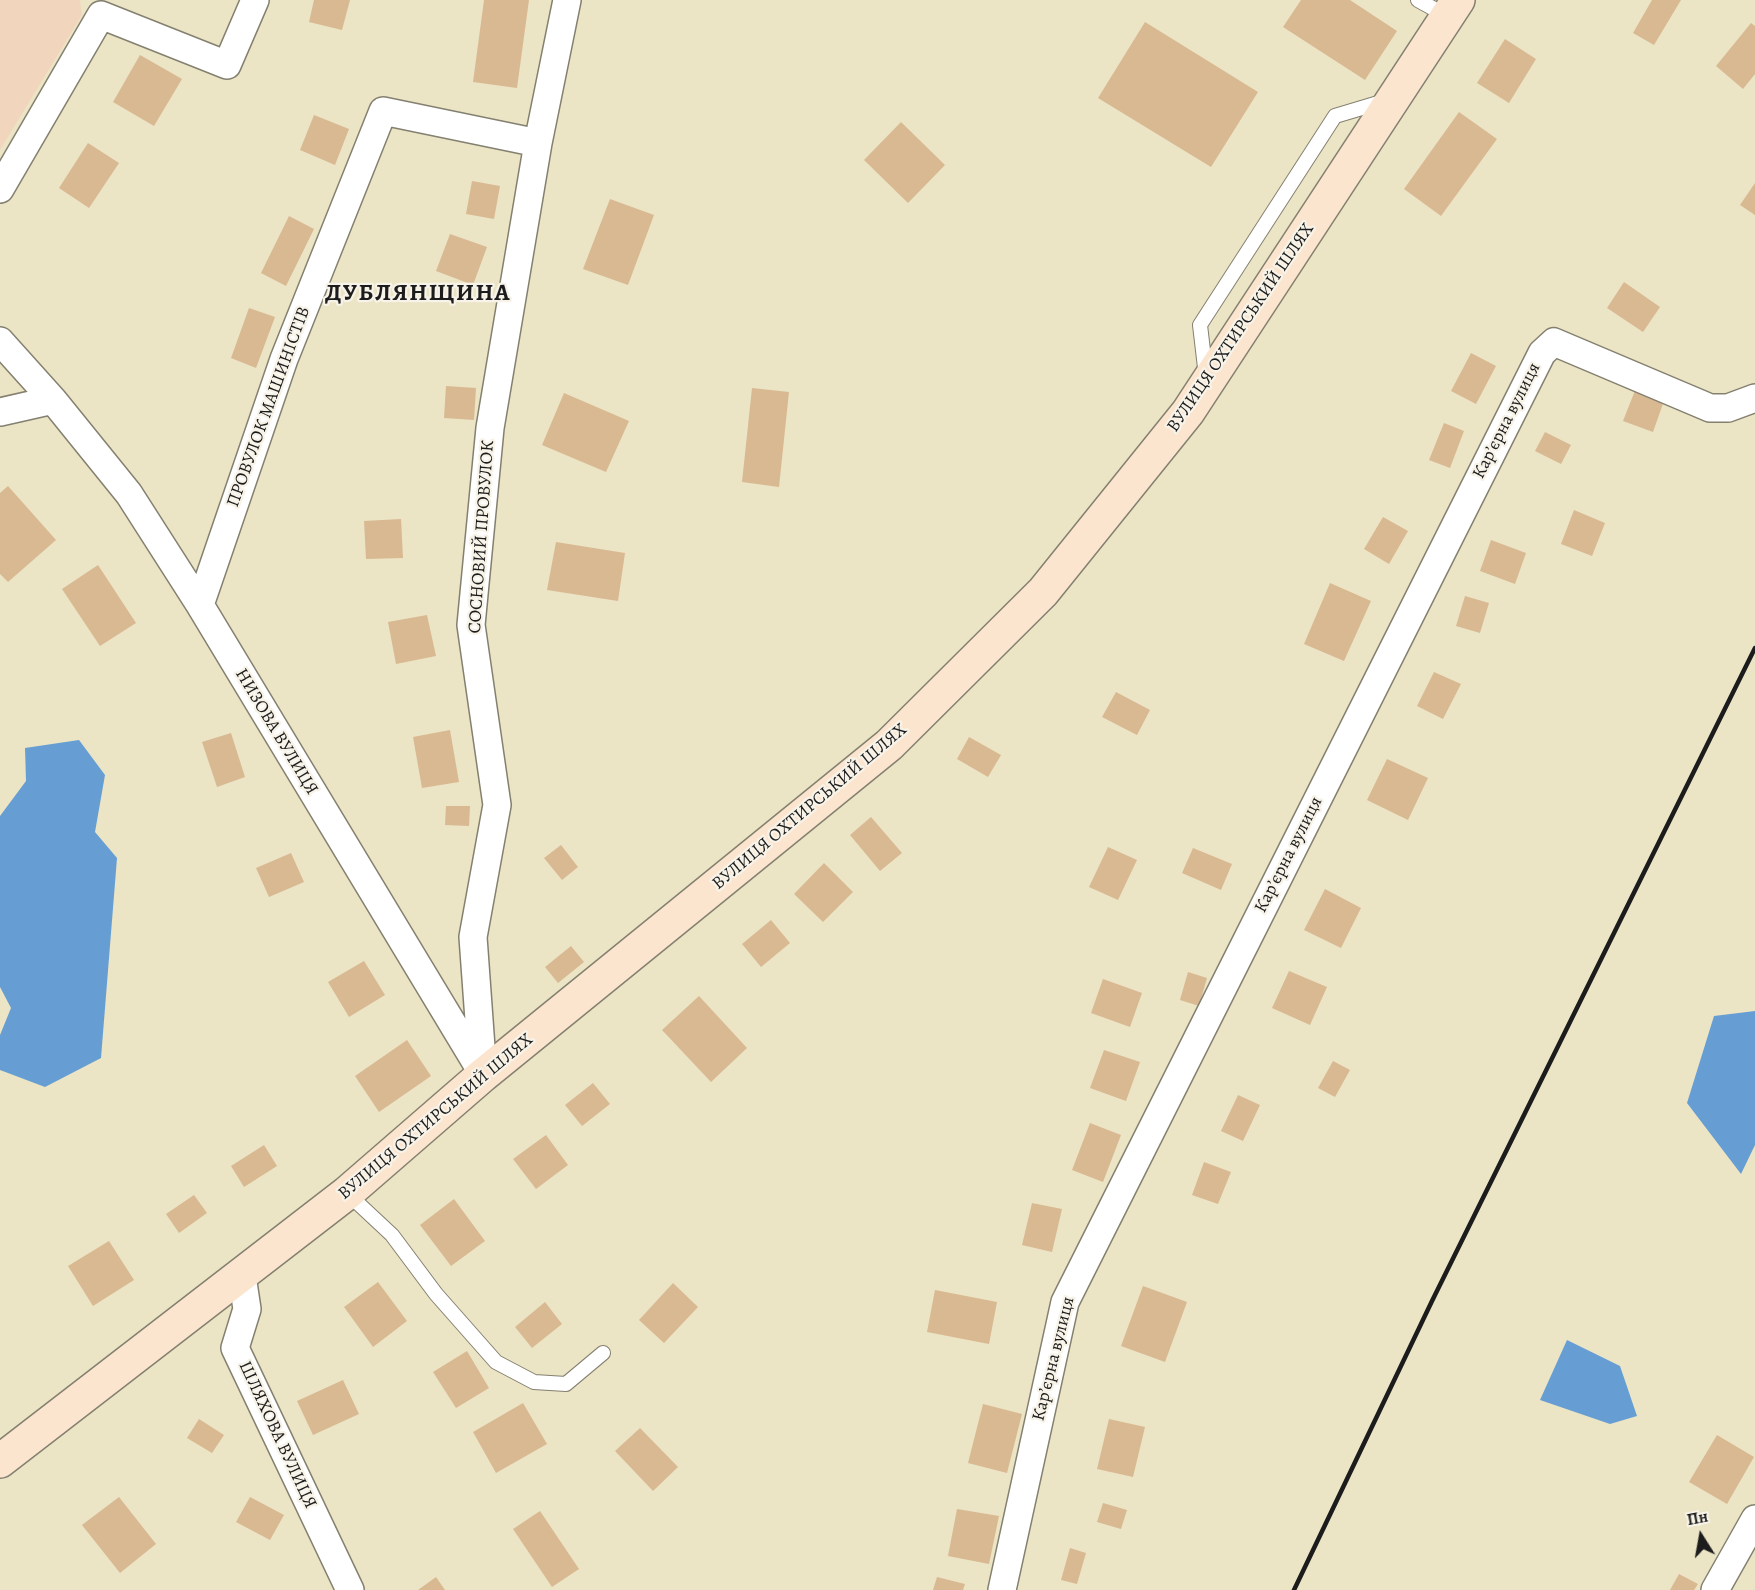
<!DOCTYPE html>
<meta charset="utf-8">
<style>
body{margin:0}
#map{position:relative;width:1755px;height:1590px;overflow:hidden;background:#ebe4c5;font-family:Alegreya,serif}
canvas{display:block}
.north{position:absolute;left:1671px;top:1506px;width:60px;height:60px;-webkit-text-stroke:4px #f7f3e8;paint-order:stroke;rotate:349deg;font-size:16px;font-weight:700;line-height:24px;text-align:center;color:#1c1c1c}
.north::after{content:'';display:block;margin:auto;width:21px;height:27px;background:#1c1c1c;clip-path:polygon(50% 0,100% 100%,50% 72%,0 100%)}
</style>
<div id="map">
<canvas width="1755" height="1590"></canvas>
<div class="north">Пн</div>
</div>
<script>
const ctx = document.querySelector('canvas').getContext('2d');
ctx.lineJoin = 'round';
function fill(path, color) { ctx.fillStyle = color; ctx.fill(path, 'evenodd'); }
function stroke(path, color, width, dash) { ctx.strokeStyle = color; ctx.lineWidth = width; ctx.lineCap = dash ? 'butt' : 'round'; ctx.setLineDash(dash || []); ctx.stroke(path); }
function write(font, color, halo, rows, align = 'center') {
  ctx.font = font + ' Alegreya,serif'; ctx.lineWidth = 4.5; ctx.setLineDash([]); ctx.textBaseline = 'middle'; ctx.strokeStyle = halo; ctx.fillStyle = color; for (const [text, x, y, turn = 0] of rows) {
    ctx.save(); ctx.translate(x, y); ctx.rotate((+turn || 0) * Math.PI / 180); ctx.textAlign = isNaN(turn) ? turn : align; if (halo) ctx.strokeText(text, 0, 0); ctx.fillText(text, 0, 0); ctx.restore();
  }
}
fill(new Path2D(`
 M 0,0 L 80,0 L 82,15 L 0,150 Z`), '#f1d5bd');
fill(new Path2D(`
 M 79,740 L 105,775 L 95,832 L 117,858 L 101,1058 L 45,1087 L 0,1070 L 0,1035 L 11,1008 L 0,987 L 0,816 L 26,781 L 25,748 Z
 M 1755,1011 L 1755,1145 L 1741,1174 L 1687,1103 L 1714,1016 Z
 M 1567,1340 L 1620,1366 L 1637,1416 L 1610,1424 L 1540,1400 Z`), '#669ed4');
fill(new Path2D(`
 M 314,0 L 350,0 L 342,30 L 309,22 Z
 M 484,0 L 529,0 L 517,88 L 473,82 Z
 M 1301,0 L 1350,0 L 1397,31 L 1365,80 L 1283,27 Z
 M 1652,0 L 1681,0 L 1654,45 L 1633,33 Z
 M 1145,22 L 1258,92 L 1211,167 L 1098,98 Z
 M 1751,23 L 1755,26 L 1755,74 L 1743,89 L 1716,66 Z
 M 1505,39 L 1536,59 L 1509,103 L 1477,83 Z
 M 140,55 L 182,79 L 154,126 L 113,102 Z
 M 1459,112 L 1497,139 L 1441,216 L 1404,189 Z
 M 314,115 L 349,129 L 335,165 L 300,150 Z
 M 901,122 L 945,165 L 908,203 L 864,160 Z
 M 88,143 L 119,163 L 89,208 L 59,188 Z
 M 472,181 L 500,186 L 494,219 L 466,214 Z
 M 1755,183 L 1755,215 L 1740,205 Z
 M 610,199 L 654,215 L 628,285 L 583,269 Z
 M 289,216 L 314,229 L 286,286 L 261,273 Z
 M 450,234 L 487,247 L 473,285 L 436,271 Z
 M 1624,282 L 1660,307 L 1643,332 L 1607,308 Z
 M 249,308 L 275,317 L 256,368 L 231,358 Z
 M 1471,353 L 1496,366 L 1476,404 L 1451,391 Z
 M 446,386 L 476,388 L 474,420 L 444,418 Z
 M 752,388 L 789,392 L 779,487 L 742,482 Z
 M 1636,388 L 1665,398 L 1653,432 L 1623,421 Z
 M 564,393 L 629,421 L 606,472 L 542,445 Z
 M 1444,423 L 1464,431 L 1450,468 L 1429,460 Z
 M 1545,432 L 1571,445 L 1561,464 L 1535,451 Z
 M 8,486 L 56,540 L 8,582 L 0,574 L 0,493 Z
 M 1574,510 L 1605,523 L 1592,556 L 1561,544 Z
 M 1383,517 L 1408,531 L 1389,564 L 1364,549 Z
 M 401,519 L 403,558 L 366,559 L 364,521 Z
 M 1491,540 L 1526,553 L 1515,584 L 1480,571 Z
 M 556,542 L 625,553 L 618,601 L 547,590 Z
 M 98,565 L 136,623 L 100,646 L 62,589 Z
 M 1330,583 L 1371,601 L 1344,661 L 1304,644 Z
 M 1465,596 L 1489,603 L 1480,633 L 1456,626 Z
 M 427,615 L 436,656 L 396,664 L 388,622 Z
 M 1434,672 L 1461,684 L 1443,719 L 1417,706 Z
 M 1116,692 L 1150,710 L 1137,735 L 1102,717 Z
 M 450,730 L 459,782 L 422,788 L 413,737 Z
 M 231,733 L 245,777 L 217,787 L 202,742 Z
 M 969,737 L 1001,755 L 988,777 L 957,759 Z
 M 1387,759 L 1428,778 L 1408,820 L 1367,800 Z
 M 446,806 L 470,806 L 469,826 L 445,825 Z
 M 871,817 L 902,853 L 880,871 L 850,835 Z
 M 561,845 L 578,867 L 562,880 L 544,858 Z
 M 1108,847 L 1137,860 L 1118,900 L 1089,887 Z
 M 1193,848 L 1232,864 L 1221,890 L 1182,873 Z
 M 291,853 L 304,882 L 269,897 L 256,868 Z
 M 824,863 L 853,892 L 823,922 L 794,894 Z
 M 1325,889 L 1361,908 L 1341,948 L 1304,930 Z
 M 771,920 L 790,943 L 761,967 L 742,944 Z
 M 571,946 L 584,962 L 558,983 L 545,967 Z
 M 364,961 L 385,995 L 349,1017 L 328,982 Z
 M 1289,971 L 1327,987 L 1310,1025 L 1272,1008 Z
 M 1188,972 L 1207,978 L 1199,1006 L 1180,1000 Z
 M 1103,979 L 1142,993 L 1130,1027 L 1091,1013 Z
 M 699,996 L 747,1048 L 711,1082 L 662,1030 Z
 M 407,1040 L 431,1076 L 379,1112 L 355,1076 Z
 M 1104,1050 L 1140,1062 L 1126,1101 L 1090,1088 Z
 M 1333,1061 L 1350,1070 L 1335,1097 L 1318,1088 Z
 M 593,1083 L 610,1104 L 582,1126 L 565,1105 Z
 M 1238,1095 L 1260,1105 L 1243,1141 L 1221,1131 Z
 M 1090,1123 L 1121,1135 L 1103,1182 L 1072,1170 Z
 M 546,1135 L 568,1165 L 536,1189 L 513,1159 Z
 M 264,1145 L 277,1166 L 244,1187 L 231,1166 Z
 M 1204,1162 L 1231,1172 L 1218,1204 L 1192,1195 Z
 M 194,1195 L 207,1213 L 179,1233 L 166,1214 Z
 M 454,1199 L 485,1241 L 451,1266 L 420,1225 Z
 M 1032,1203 L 1062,1209 L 1052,1252 L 1022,1245 Z
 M 109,1241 L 134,1280 L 93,1306 L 68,1266 Z
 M 378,1282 L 407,1321 L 373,1347 L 344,1307 Z
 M 673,1283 L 698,1307 L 664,1343 L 639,1320 Z
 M 1143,1286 L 1187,1302 L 1165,1362 L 1121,1346 Z
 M 935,1290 L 997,1302 L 989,1344 L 927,1332 Z
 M 545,1302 L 562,1324 L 532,1348 L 515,1327 Z
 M 467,1351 L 489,1388 L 456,1408 L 433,1372 Z
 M 343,1380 L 359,1414 L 313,1435 L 297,1401 Z
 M 523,1403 L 547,1444 L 496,1473 L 473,1432 Z
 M 983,1404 L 1022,1414 L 1007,1473 L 968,1463 Z
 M 199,1419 L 224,1435 L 212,1453 L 187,1438 Z
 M 1109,1419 L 1145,1427 L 1133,1477 L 1097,1469 Z
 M 640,1428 L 678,1467 L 653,1491 L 615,1451 Z
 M 1717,1435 L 1754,1457 L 1727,1504 L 1689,1482 Z
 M 119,1497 L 156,1544 L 120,1573 L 82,1525 Z
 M 250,1497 L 284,1515 L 270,1540 L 236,1522 Z
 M 1103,1503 L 1127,1510 L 1121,1529 L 1097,1522 Z
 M 957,1509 L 999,1516 L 989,1564 L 948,1556 Z
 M 540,1511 L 579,1569 L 552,1587 L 513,1529 Z
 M 1070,1548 L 1086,1553 L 1077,1584 L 1061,1580 Z
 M 1679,1574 L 1698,1584 L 1694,1590 L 1670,1590 Z
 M 436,1577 L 445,1590 L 418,1590 Z
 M 937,1577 L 965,1584 L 963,1590 L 933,1590 Z`), '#d9b992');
const service = new Path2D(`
 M 1418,0 L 1447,16
 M 1206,376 L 1200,325 L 1335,116 L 1385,101
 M 347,1193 L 392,1235 L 436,1294 L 496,1362 L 534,1382 L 566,1384 L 603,1353`);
const minor = new Path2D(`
 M 0,189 L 101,15 L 227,65 L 255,0
 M 0,341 L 53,400
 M 0,412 L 53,400 L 129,494 L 200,605 L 480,1069
 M 200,605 L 284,359 L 383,111 L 538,143
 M 483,1075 L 473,937 L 497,805 L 471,625 L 490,428 L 538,143 L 567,0
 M 242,1276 L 247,1309 L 235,1348 L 350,1590
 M 1002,1590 L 1065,1302 L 1542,353 L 1554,342 L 1710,408 L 1728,408 L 1755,398
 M 1715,1590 L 1755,1519`);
const secondary = new Path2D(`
 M 0,1461 L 347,1193 L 483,1075 L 889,745 L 1043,592 L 1188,412 L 1458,0`);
stroke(service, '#848070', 16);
stroke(minor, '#848070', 30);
stroke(secondary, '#848070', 36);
stroke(service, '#fff', 14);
stroke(minor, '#fff', 27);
stroke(secondary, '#fce5cf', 33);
stroke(new Path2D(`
 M 1294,1590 L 1432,1301 L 1755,648`), '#1c1c1c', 4.5);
write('18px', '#1c1c1c', '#f7f3e8', [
 ["ВУЛИЦЯ ОХТИРСЬКИЙ ШЛЯХ",1241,328,-56],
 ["ПРОВУЛОК МАШИНІСТІВ",269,407,-70],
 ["Карʼєрна вулиця",1507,421,-63],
 ["СОСНОВИЙ ПРОВУЛОК",482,537,-86],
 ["НИЗОВА ВУЛИЦЯ",276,732,59],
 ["ВУЛИЦЯ ОХТИРСЬКИЙ ШЛЯХ",810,807,-40],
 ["Карʼєрна вулиця",1289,855,-63],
 ["ВУЛИЦЯ ОХТИРСЬКИЙ ШЛЯХ",436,1117,-40],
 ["Карʼєрна вулиця",1054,1359,-76],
 ["ШЛЯХОВА ВУЛИЦЯ",277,1435,65]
]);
ctx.letterSpacing = '1.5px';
write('bold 24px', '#1c1c1c', '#f7f3e8', [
 ["ДУБЛЯНЩИНА",418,294]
]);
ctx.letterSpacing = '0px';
</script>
